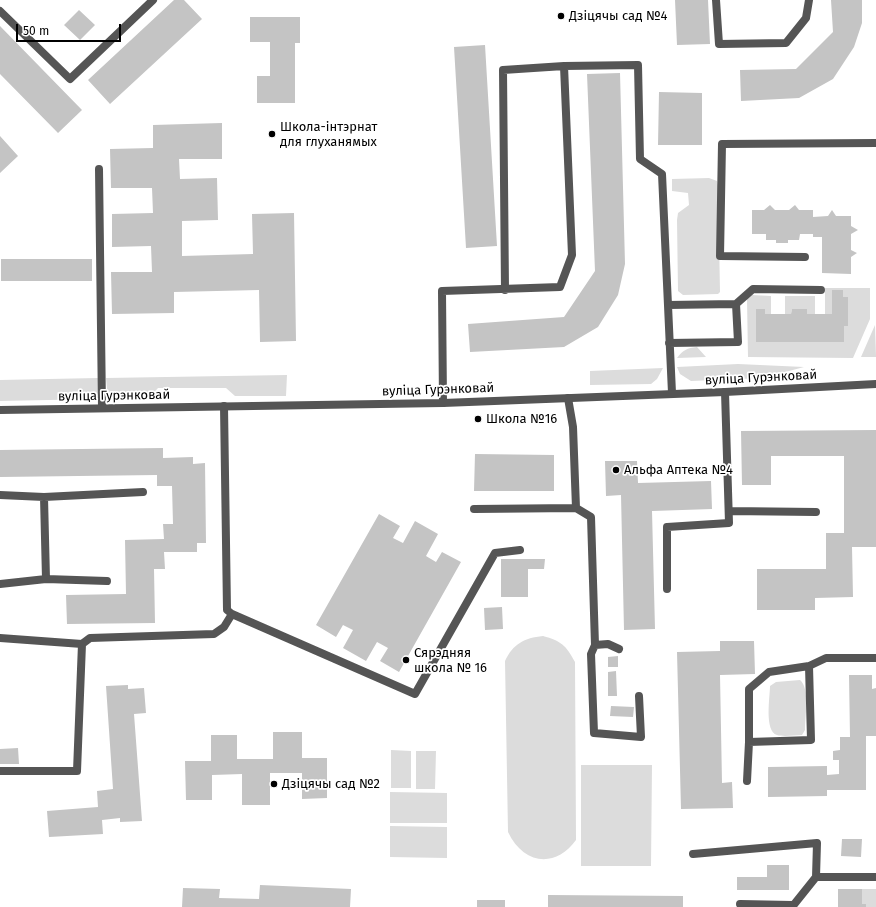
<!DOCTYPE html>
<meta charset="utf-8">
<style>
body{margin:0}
#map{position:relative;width:876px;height:907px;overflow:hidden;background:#fff;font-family:"Fira Sans",sans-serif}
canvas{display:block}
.scale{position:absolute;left:16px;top:24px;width:105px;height:18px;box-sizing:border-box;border:2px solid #000;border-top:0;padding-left:5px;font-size:12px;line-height:14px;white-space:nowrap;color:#000;-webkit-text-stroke:3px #fff;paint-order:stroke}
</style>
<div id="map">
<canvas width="876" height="907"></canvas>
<div class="scale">50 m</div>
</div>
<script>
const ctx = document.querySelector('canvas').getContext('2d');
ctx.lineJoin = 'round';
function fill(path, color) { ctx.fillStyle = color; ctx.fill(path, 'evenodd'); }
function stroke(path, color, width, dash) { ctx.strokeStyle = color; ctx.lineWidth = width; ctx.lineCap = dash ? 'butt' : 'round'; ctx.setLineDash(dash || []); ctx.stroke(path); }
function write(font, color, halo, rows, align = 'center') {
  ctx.font = font + ' "Fira Sans",sans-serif'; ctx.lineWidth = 3.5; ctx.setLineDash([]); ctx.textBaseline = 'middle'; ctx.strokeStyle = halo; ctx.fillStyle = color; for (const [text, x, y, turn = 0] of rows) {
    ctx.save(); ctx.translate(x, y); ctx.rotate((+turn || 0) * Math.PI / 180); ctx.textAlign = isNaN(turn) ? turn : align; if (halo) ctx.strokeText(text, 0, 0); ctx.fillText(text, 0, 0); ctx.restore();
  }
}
fill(new Path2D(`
 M 709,178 L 717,181 L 718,186 L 720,292 L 718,294 L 683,295 L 678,291 L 677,220 L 678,213 L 689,205 L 688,193 L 672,191 L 672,179 Z
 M 825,288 L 870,288 L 870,319 L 853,358 L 748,357 L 747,299 L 752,295 L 771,296 L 771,314 L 765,314 L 756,309 L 756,342 L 844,342 L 844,326 L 848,326 L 848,297 L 843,297 L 843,290 L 832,290 L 832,314 L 825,314 Z
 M 785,296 L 815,296 L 815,314 L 807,314 L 807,309 L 792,309 L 791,314 L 785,314 Z
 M 875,325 L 876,357 L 861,357 Z
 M 697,347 L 706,357 L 677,358 C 683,350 687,348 697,347 Z
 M 738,364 L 804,367 L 763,378 L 691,381 L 680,374 L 677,367 Z
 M 663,368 L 657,379 L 651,384 L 590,385 L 590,371 Z
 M 287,375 L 286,396 L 235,396 L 226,388 L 158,388 L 150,397 L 108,399 L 106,378 Z
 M 98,378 L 98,399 L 0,401 L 0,380 Z
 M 543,636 C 561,641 566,645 575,662 L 576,840 C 555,869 523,864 508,832 L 505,661 C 513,644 524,638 543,636 Z
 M 800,680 C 810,688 805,717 805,730 L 802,735 C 795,735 784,737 777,735 C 764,731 770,697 770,686 L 776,682 Z
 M 391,750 L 411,751 L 411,788 L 391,788 Z
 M 416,751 L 436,751 L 435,789 L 416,789 Z
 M 581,765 L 652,765 L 651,866 L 581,866 Z
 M 390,792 L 447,793 L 447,823 L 390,823 Z
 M 390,826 L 447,827 L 447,858 L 390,857 Z
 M 862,889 L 876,889 L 876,907 L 866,907 L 866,904 L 862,904 Z`), '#dcdcdc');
fill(new Path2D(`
 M 174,0 L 184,0 L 202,19 L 110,104 L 88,80 Z
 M 675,0 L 708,0 L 710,44 L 677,45 Z
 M 831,0 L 862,0 L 862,23 L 854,47 L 833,79 L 799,98 L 741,101 L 740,70 L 796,69 L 833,32 Z
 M 79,10 L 95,25 L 80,40 L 64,25 Z
 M 250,17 L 300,17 L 300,43 L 295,43 L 295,103 L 257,103 L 257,76 L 270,76 L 270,42 L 250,42 Z
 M 0,26 L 82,110 L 58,133 L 0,74 Z
 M 485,45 L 497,246 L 466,248 L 454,47 Z
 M 620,73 L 625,264 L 618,295 L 598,327 L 564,347 L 470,352 L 468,324 L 564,317 L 595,271 L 587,74 Z
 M 659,92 L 702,93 L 702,145 L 658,145 Z
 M 222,123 L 222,159 L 179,159 L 180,179 L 217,178 L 218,220 L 182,221 L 182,256 L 253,254 L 252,214 L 294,213 L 296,341 L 260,342 L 259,290 L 174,292 L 174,313 L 112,314 L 111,272 L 152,272 L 151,246 L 112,247 L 112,214 L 153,213 L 152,188 L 111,188 L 110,149 L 153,148 L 153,125 Z
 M 0,136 L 18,156 L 0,173 Z
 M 770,205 L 775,210 L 789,210 L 795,205 L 799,210 L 813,210 L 813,217 L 828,216 L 832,210 L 836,216 L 851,216 L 851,226 L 858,230 L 851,234 L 851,250 L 857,253 L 851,257 L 851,274 L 822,273 L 822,237 L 813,237 L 813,234 L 800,234 L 799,240 L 788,240 L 788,243 L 776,243 L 776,240 L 766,240 L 766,234 L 752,234 L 752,210 L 764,210 Z
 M 1,259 L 92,259 L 92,281 L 1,281 Z
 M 832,290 L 843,290 L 843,297 L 848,297 L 848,326 L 844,326 L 844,342 L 756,342 L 756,309 L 765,309 L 765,314 L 791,314 L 792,309 L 807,309 L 807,314 L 832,314 Z
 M 876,430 L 876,547 L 852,547 L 853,597 L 815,598 L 815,610 L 757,610 L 757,569 L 826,569 L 826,533 L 844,533 L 844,456 L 771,456 L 771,485 L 742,485 L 741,431 Z
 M 163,448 L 163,458 L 193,457 L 193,464 L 205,463 L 206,543 L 197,543 L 197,552 L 164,552 L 165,569 L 154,569 L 155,623 L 67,624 L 66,595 L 126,594 L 125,540 L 164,539 L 163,524 L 173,524 L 172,486 L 157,486 L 157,475 L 0,477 L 0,450 Z
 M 475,454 L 554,455 L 554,491 L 474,491 Z
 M 605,461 L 637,461 L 638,483 L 711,481 L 712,509 L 652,511 L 655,629 L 624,630 L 621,495 L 606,496 Z
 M 379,514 L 400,526 L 393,538 L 403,543 L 415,521 L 438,534 L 426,556 L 436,562 L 442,552 L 461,562 L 399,672 L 380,661 L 388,648 L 377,642 L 366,661 L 343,648 L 353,630 L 343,625 L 336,637 L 316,625 Z
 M 501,559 L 545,559 L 544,569 L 528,569 L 528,597 L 501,597 Z
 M 502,607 L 503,629 L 485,630 L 484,608 Z
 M 720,641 L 754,641 L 755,674 L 720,675 L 722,783 L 732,782 L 733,808 L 681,809 L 677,652 L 720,651 Z
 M 618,656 L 618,667 L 608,667 L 608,657 Z
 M 616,671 L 617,696 L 608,696 L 608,672 Z
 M 849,675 L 872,675 L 872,689 L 876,688 L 876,736 L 866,736 L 866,790 L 827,790 L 827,796 L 768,797 L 768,767 L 827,766 L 827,775 L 839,774 L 839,760 L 833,760 L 833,751 L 840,750 L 840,737 L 850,737 Z
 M 128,685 L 128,689 L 144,688 L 146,713 L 134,714 L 142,821 L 120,822 L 120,818 L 102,820 L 103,834 L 49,837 L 47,811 L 98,807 L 97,791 L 113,789 L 106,686 Z
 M 611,706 L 634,707 L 633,717 L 610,716 Z
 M 273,732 L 302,732 L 302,758 L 327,758 L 327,798 L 302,799 L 302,773 L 270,773 L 270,805 L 242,805 L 242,774 L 212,775 L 212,800 L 186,800 L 185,761 L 211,761 L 211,735 L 237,735 L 237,759 L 273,759 Z
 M 18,748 L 19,764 L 0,764 L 0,749 Z
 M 842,839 L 862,839 L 861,857 L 841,856 Z
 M 767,865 L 789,865 L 789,890 L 737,890 L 737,877 L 767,877 Z
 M 260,885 L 351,889 L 350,907 L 182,907 L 183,888 L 220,889 L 219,898 L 259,899 Z
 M 838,889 L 862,889 L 862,904 L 866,904 L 866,907 L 838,907 Z
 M 548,895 L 683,896 L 683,907 L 548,907 Z
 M 477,900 L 505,900 L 505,907 L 477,907 Z`), '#c4c4c4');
stroke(new Path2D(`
 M 716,0 L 719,44 L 786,43 L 806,18 L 809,0
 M 0,11 L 70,79 L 153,0
 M 99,169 L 102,408
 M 805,257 L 720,256 L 722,144 L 876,143
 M 505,290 L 503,70 L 564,66 L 638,65 L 640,159 L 662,174 L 672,393
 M 668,305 L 736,304 L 753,289 L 821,290
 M 669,343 L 738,342 L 736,304
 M 443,403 L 442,291 L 560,287 L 572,255 L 564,66
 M 0,495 L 44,497 L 143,492
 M 44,497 L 46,579
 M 576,508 L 591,517 L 595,645 L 591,654 L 594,733 L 641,737 L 639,696
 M 474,509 L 576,508 L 573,427 L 568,398
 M 729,511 L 816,512
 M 0,584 L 46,579 L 107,581
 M 667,589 L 667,527 L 729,523 L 725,392
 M 232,614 L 415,694 L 495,553 L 520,550
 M 0,638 L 82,644 L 90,638 L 214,634 L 224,627 L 232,614 L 227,610 L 224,406
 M 595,645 L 608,644 L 619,649
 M 809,666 L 811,740 L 749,742 L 749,689 L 769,672 L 809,666 L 826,658 L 876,658
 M 0,771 L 77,771 L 82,644
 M 747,781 L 749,742
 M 693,854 L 817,843 L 816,877
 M 740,904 L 792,905
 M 792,907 L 816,877 L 876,877`), '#555', 8);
stroke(new Path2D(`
 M 0,410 L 443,403 L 725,392 L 876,384`), '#555', 8);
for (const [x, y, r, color] of [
 [561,16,4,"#000"],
 [272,134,4,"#000"],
 [478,419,4,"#000"],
 [616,470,4,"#000"],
 [406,660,4,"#000"],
 [274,784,4,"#000"]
]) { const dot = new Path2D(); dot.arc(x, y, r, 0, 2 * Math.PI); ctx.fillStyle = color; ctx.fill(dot); stroke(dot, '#fff', 1.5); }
write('13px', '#000', '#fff', [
 ["Дзіцячы сад №4",569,16],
 ["Школа-інтэрнат",280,127],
 ["для глуханямых",280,142],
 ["Школа №16",486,419],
 ["Альфа Аптека №4",624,470],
 ["Сярэдняя",414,653],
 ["школа № 16",414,668],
 ["Дзіцячы сад №2",282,784]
], 'left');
write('13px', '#000', '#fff', [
 ["вуліца Гурэнковай",761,378,-3],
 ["вуліца Гурэнковай",438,390,-2],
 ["вуліца Гурэнковай",114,396,-1]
]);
</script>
